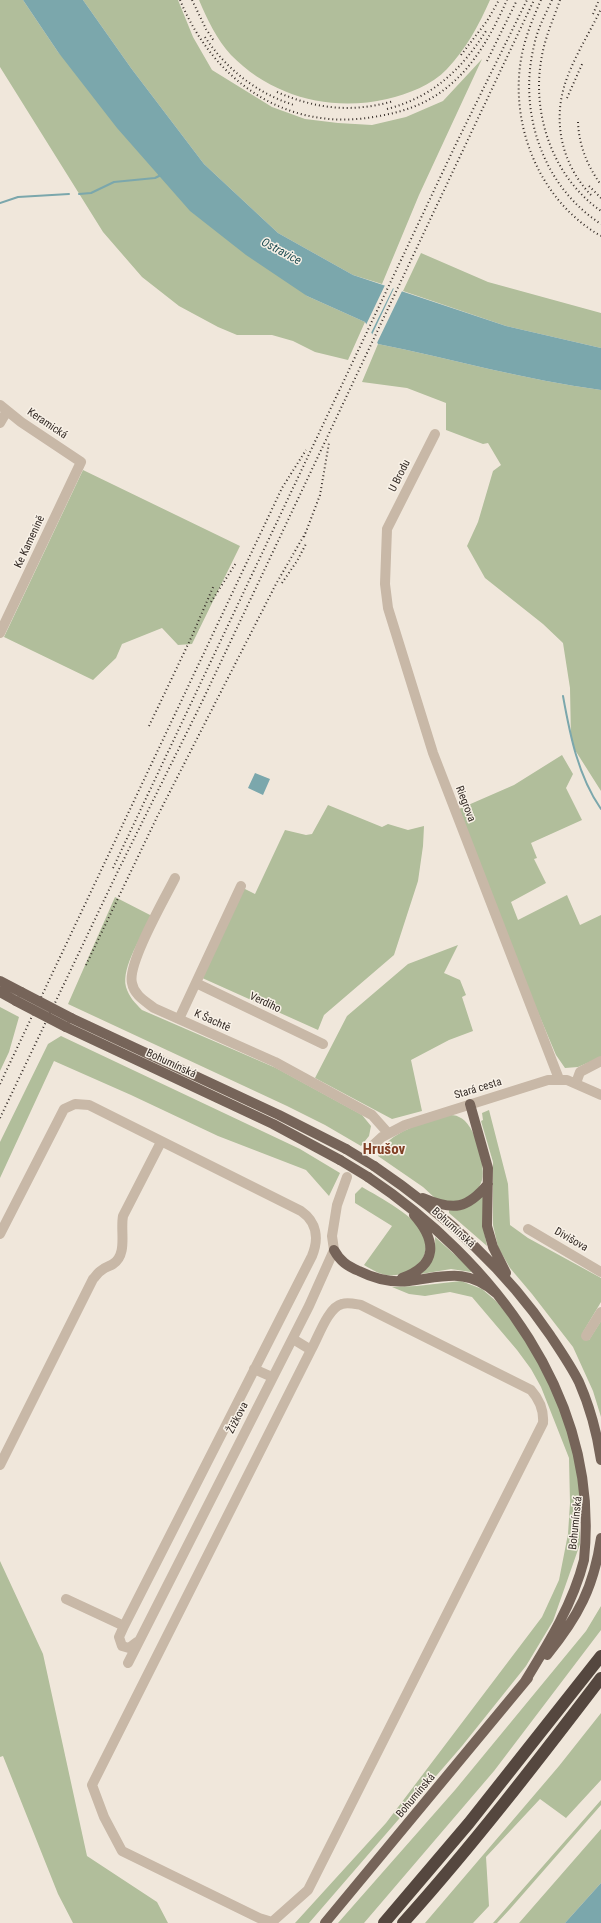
<!DOCTYPE html>
<meta charset="utf-8">
<style>
body{margin:0}
canvas{display:block;background:#f0e7db}
</style>
<canvas width="601" height="1923"></canvas>
<script>
const ctx = document.querySelector('canvas').getContext('2d');
ctx.lineJoin = 'round';
function fill(path, color) { ctx.fillStyle = color; ctx.fill(path, 'evenodd'); }
function stroke(path, color, width, dash) { ctx.strokeStyle = color; ctx.lineWidth = width; ctx.lineCap = dash ? 'butt' : 'round'; ctx.setLineDash(dash || []); ctx.stroke(path); }
function write(font, color, halo, rows, align = 'center') {
  ctx.font = font + ' "Roboto Condensed",sans-serif'; ctx.lineWidth = 3; ctx.setLineDash([]); ctx.textBaseline = 'middle'; ctx.strokeStyle = halo; ctx.fillStyle = color; for (const [text, x, y, turn = 0] of rows) {
    ctx.save(); ctx.translate(x, y); ctx.rotate((+turn || 0) * Math.PI / 180); ctx.textAlign = isNaN(turn) ? turn : align; if (halo) ctx.strokeText(text, 0, 0); ctx.fillText(text, 0, 0); ctx.restore();
  }
}
fill(new Path2D(`
 M 0,0 L 23,0 L 58,52 L 307,296 L 365,322 L 348,360 L 315,352 L 293,341 L 272,335 L 237,335 L 218,327 L 179,306 L 142,277 L 103,232 L 0,67 Z
 M 83,0 L 178,0 L 193,37 L 212,70 L 272,107 L 305,119 L 338,123 L 372,125 L 406,117 L 443,101 L 482,59 L 419,195 L 382,284 L 353,275 L 278,233 L 204,164 L 131,68 Z
 M 199,0 L 490,0 C 479,25 466,49 447,69 C 432,85 408,94 387,99 C 331,112 272,97 231,55 C 217,40 207,19 199,0 Z
 M 421,253 L 488,282 L 601,313 L 601,348 L 506,326 L 403,291 Z
 M 378,344 C 452,359 526,380 601,390 L 601,791 L 575,750 L 571,739 L 570,688 L 563,643 L 543,624 L 485,578 L 467,546 L 478,522 L 493,471 L 501,465 L 488,443 L 483,444 L 446,430 L 446,403 L 407,388 L 362,382 Z
 M 83,470 L 240,546 L 192,644 L 178,645 L 162,628 L 122,644 L 116,658 L 93,680 L 4,637 Z
 M 562,755 L 573,774 L 566,788 L 582,820 L 531,843 L 537,858 L 534,859 L 546,883 L 511,902 L 518,920 L 567,895 L 580,925 L 601,915 L 601,1057 L 578,1067 L 565,1068 L 556,1055 L 518,965 L 459,809 L 514,785 Z
 M 328,805 L 382,827 L 388,824 L 408,830 L 424,826 L 423,846 L 418,881 L 394,955 L 324,1015 L 318,1030 L 200,977 L 243,888 L 255,894 L 285,830 L 306,835 L 312,834 Z
 M 115,897 L 152,916 C 143,934 121,967 126,987 C 129,997 135,1003 142,1010 L 276,1068 L 362,1115 L 371,1126 L 369,1136 L 361,1146 L 325,1125 L 287,1106 L 68,1004 Z
 M 458,945 L 444,973 L 460,980 L 466,995 L 462,997 L 473,1031 L 449,1040 L 411,1060 L 422,1111 L 392,1119 L 315,1078 L 347,1016 L 408,964 Z
 M 0,1007 L 19,1017 L 9,1052 L 0,1071 Z
 M 61,1036 L 300,1149 L 340,1173 L 329,1196 L 306,1170 L 218,1136 L 131,1095 L 54,1061 L 0,1178 L 0,1142 L 48,1044 Z
 M 489,1110 L 508,1184 L 510,1225 L 528,1238 L 601,1278 L 601,1302 L 583,1332 L 589,1340 L 601,1321 L 601,1417 L 593,1391 L 573,1347 L 532,1294 L 510,1268 L 498,1247 L 493,1225 L 493,1162 L 481,1121 L 483,1120 L 482,1113 Z
 M 447,1115 C 451,1115 456,1115 459,1117 C 475,1123 486,1165 482,1180 C 477,1198 454,1207 437,1199 C 432,1196 428,1191 423,1187 C 408,1177 393,1166 378,1156 C 388,1131 424,1123 447,1115 Z
 M 362,1187 C 379,1197 418,1217 424,1236 C 432,1255 415,1273 396,1275 C 384,1277 374,1271 364,1265 L 392,1226 L 355,1203 L 355,1194 Z
 M 483,1194 L 483,1226 L 487,1246 L 449,1213 L 449,1209 Z
 M 435,1237 L 471,1269 L 471,1272 L 451,1269 L 421,1274 C 433,1263 436,1251 435,1237 Z
 M 461,1281 L 482,1289 L 496,1301 L 539,1353 L 580,1459 L 580,1544 L 553,1621 L 526,1666 L 462,1746 L 309,1923 L 295,1923 L 386,1823 L 542,1617 L 559,1580 L 568,1534 L 570,1503 L 569,1458 L 541,1387 L 531,1369 L 517,1350 L 472,1297 L 450,1292 L 425,1296 L 409,1294 L 392,1287 L 417,1286 Z
 M 0,1561 L 43,1654 L 87,1856 L 157,1902 L 168,1923 L 73,1923 L 58,1894 L 3,1756 L 0,1757 Z
 M 601,1606 L 601,1630 L 494,1771 L 364,1923 L 338,1923 L 455,1790 L 586,1631 Z
 M 601,1713 L 601,1780 L 566,1818 L 540,1799 L 486,1857 L 489,1906 L 473,1923 L 425,1923 L 559,1766 Z
 M 601,1800 L 601,1805 L 510,1909 L 497,1923 L 493,1923 Z
 M 601,1829 L 601,1883 L 565,1923 L 519,1923 Z`), '#b1be9b');
fill(new Path2D(`
 M 23,0 L 83,0 L 131,68 L 204,164 L 278,233 L 353,275 L 506,326 L 601,348 L 601,390 C 526,380 452,359 378,344 L 365,322 L 307,296 L 246,255 L 190,211 L 117,128 L 58,52 Z
 M 255,773 L 270,779 L 263,795 L 248,788 Z
 M 601,1883 L 601,1923 L 565,1923 Z`), '#7ba7ac');
fill(new Path2D(`
 M 386,283 L 394,286 L 370,335 L 365,327 Z
 M 395,286 L 403,289 L 376,345 L 371,337 Z`), '#f0e7db');
stroke(new Path2D(`
 M 79,194 L 91,193 L 114,182 L 155,178 L 161,175
 M 0,203 L 18,197 L 69,194
 M 563,696 C 570,735 578,776 601,809`), '#7ba7ac', 2);
stroke(new Path2D(`
 M 0,405 L 21,422 L 81,462 L 0,633
 M 0,423 L 7,411
 M 435,434 L 387,529 L 385,584 L 388,608 L 433,753 L 559,1079
 M 175,878 C 165,898 127,964 132,983 C 134,995 145,1001 154,1008 L 275,1062 L 372,1115 L 388,1133
 M 196,983 L 323,1044
 M 179,1019 L 241,886
 M 576,1083 L 580,1072 L 601,1061
 M 368,1150 L 382,1137 L 405,1125 L 548,1080 L 567,1080 L 601,1095
 M 528,1229 L 601,1272
 M 0,1234 L 64,1109 L 75,1104 L 89,1105 L 301,1211 C 317,1222 319,1239 312,1256 L 124,1626 L 66,1599
 M 586,1336 L 601,1312
 M 293,1339 L 311,1350 C 318,1338 328,1307 342,1304 C 348,1302 355,1304 361,1305 L 531,1390 C 539,1399 544,1410 543,1423 L 308,1890 L 272,1922 L 259,1918 L 122,1851 L 104,1817 L 92,1785 L 311,1350
 M 254,1369 L 272,1377
 M 0,1465 L 93,1279 C 96,1276 98,1272 102,1270 C 105,1267 110,1266 113,1264 C 128,1254 120,1231 123,1216 L 161,1142
 M 124,1626 L 119,1637 L 122,1646 L 129,1648 L 137,1642
 M 128,1663 L 309,1306 L 334,1250 L 332,1236 L 337,1205 L 347,1177`), '#c8b8a7', 10);
stroke(new Path2D(`
 M 0,981 L 21,992
 M 0,992 L 16,1001
 M 71,1018 L 279,1115 L 346,1149
 M 66,1027 L 273,1124 L 340,1160
 M 470,1104 L 488,1168 L 487,1226 L 493,1247 L 506,1273
 M 374,1166 C 442,1212 504,1267 550,1335 C 560,1350 571,1366 579,1382 C 590,1407 597,1433 601,1460
 M 368,1177 C 492,1260 601,1397 584,1560 C 573,1604 548,1644 524,1683
 M 423,1198 C 454,1211 467,1209 488,1184
 M 334,1250 C 340,1261 347,1266 359,1271 C 375,1279 391,1283 409,1281 C 443,1277 467,1267 496,1293
 M 402,1278 C 438,1265 437,1241 414,1215
 M 547,1655 C 578,1617 594,1587 601,1538
 M 325,1923 L 528,1678`), '#766459', 10);
stroke(new Path2D(`
 M 384,1923 L 469,1823 L 601,1656
 M 403,1923 C 473,1845 537,1762 601,1678`), '#55473f', 12);
stroke(new Path2D(`
 M 180,0 C 214,82 288,134 379,116 C 403,112 426,104 445,89 C 475,66 492,33 507,0
 M 192,0 L 206,29 L 214,41
 M 541,0 C 533,18 526,35 522,54 C 508,123 539,201 601,236
 M 552,0 C 545,15 537,30 534,46 C 518,111 542,186 601,224
 M 560,0 C 553,20 544,40 541,61 C 532,117 554,178 601,211
 M 593,14 L 599,0
 M 205,37 C 226,69 258,94 294,105
 M 461,55 L 487,21 L 499,0
 M 487,61 L 517,0
 M 277,92 C 316,109 352,113 394,101
 M 567,98 L 583,62
 M 387,109 C 433,97 461,70 486,31
 M 578,122 C 579,146 587,165 601,185
 M 589,186 L 601,198
 M 591,195 C 563,166 553,125 564,87 C 572,60 589,34 601,9
 M 304,537 L 320,495 L 329,443
 M 282,583 L 297,561 L 307,542
 M 211,602 L 236,563
 M 149,726 L 192,636 L 214,585
 M 113,868 L 456,144 L 527,0
 M 86,965 L 158,815 L 276,584 L 306,532
 M 0,1084 L 282,488 L 306,450
 M 0,1118 L 118,871 L 200,706 L 534,0`), '#352c27', 2, [1, 3]);
stroke(new Path2D(`
 M 21,992 L 71,1018
 M 16,1001 L 66,1027
 M 346,1149 L 374,1166
 M 340,1160 L 368,1177`), '#766459', 10);
write('11px', '#352c27', '#f8f1e7', [
 ["Keramická",47,424,34],
 ["U Brodu",400,476,-63],
 ["Ke Kamenině",30,542,-65],
 ["Riegrova",465,804,69],
 ["Verdiho",265,1003,25],
 ["K Šachtě",212,1021,24],
 ["Bohumínská",171,1064,25],
 ["Stará cesta",478,1089,-17],
 ["Bohumínská",453,1228,42],
 ["Divišova",571,1240,30],
 ["Žižkova",238,1418,-63],
 ["Bohumínská",576,1523,-84],
 ["Bohumínská",416,1796,-50]
]);
write('italic 12px', '#1f4e54', '#f8f1e7', [
 ["Ostravice",281,252,28]
]);
write('bold 15px', '#803f24', '#f8f1e7', [
 ["Hrušov",384,1150]
]);
</script>
